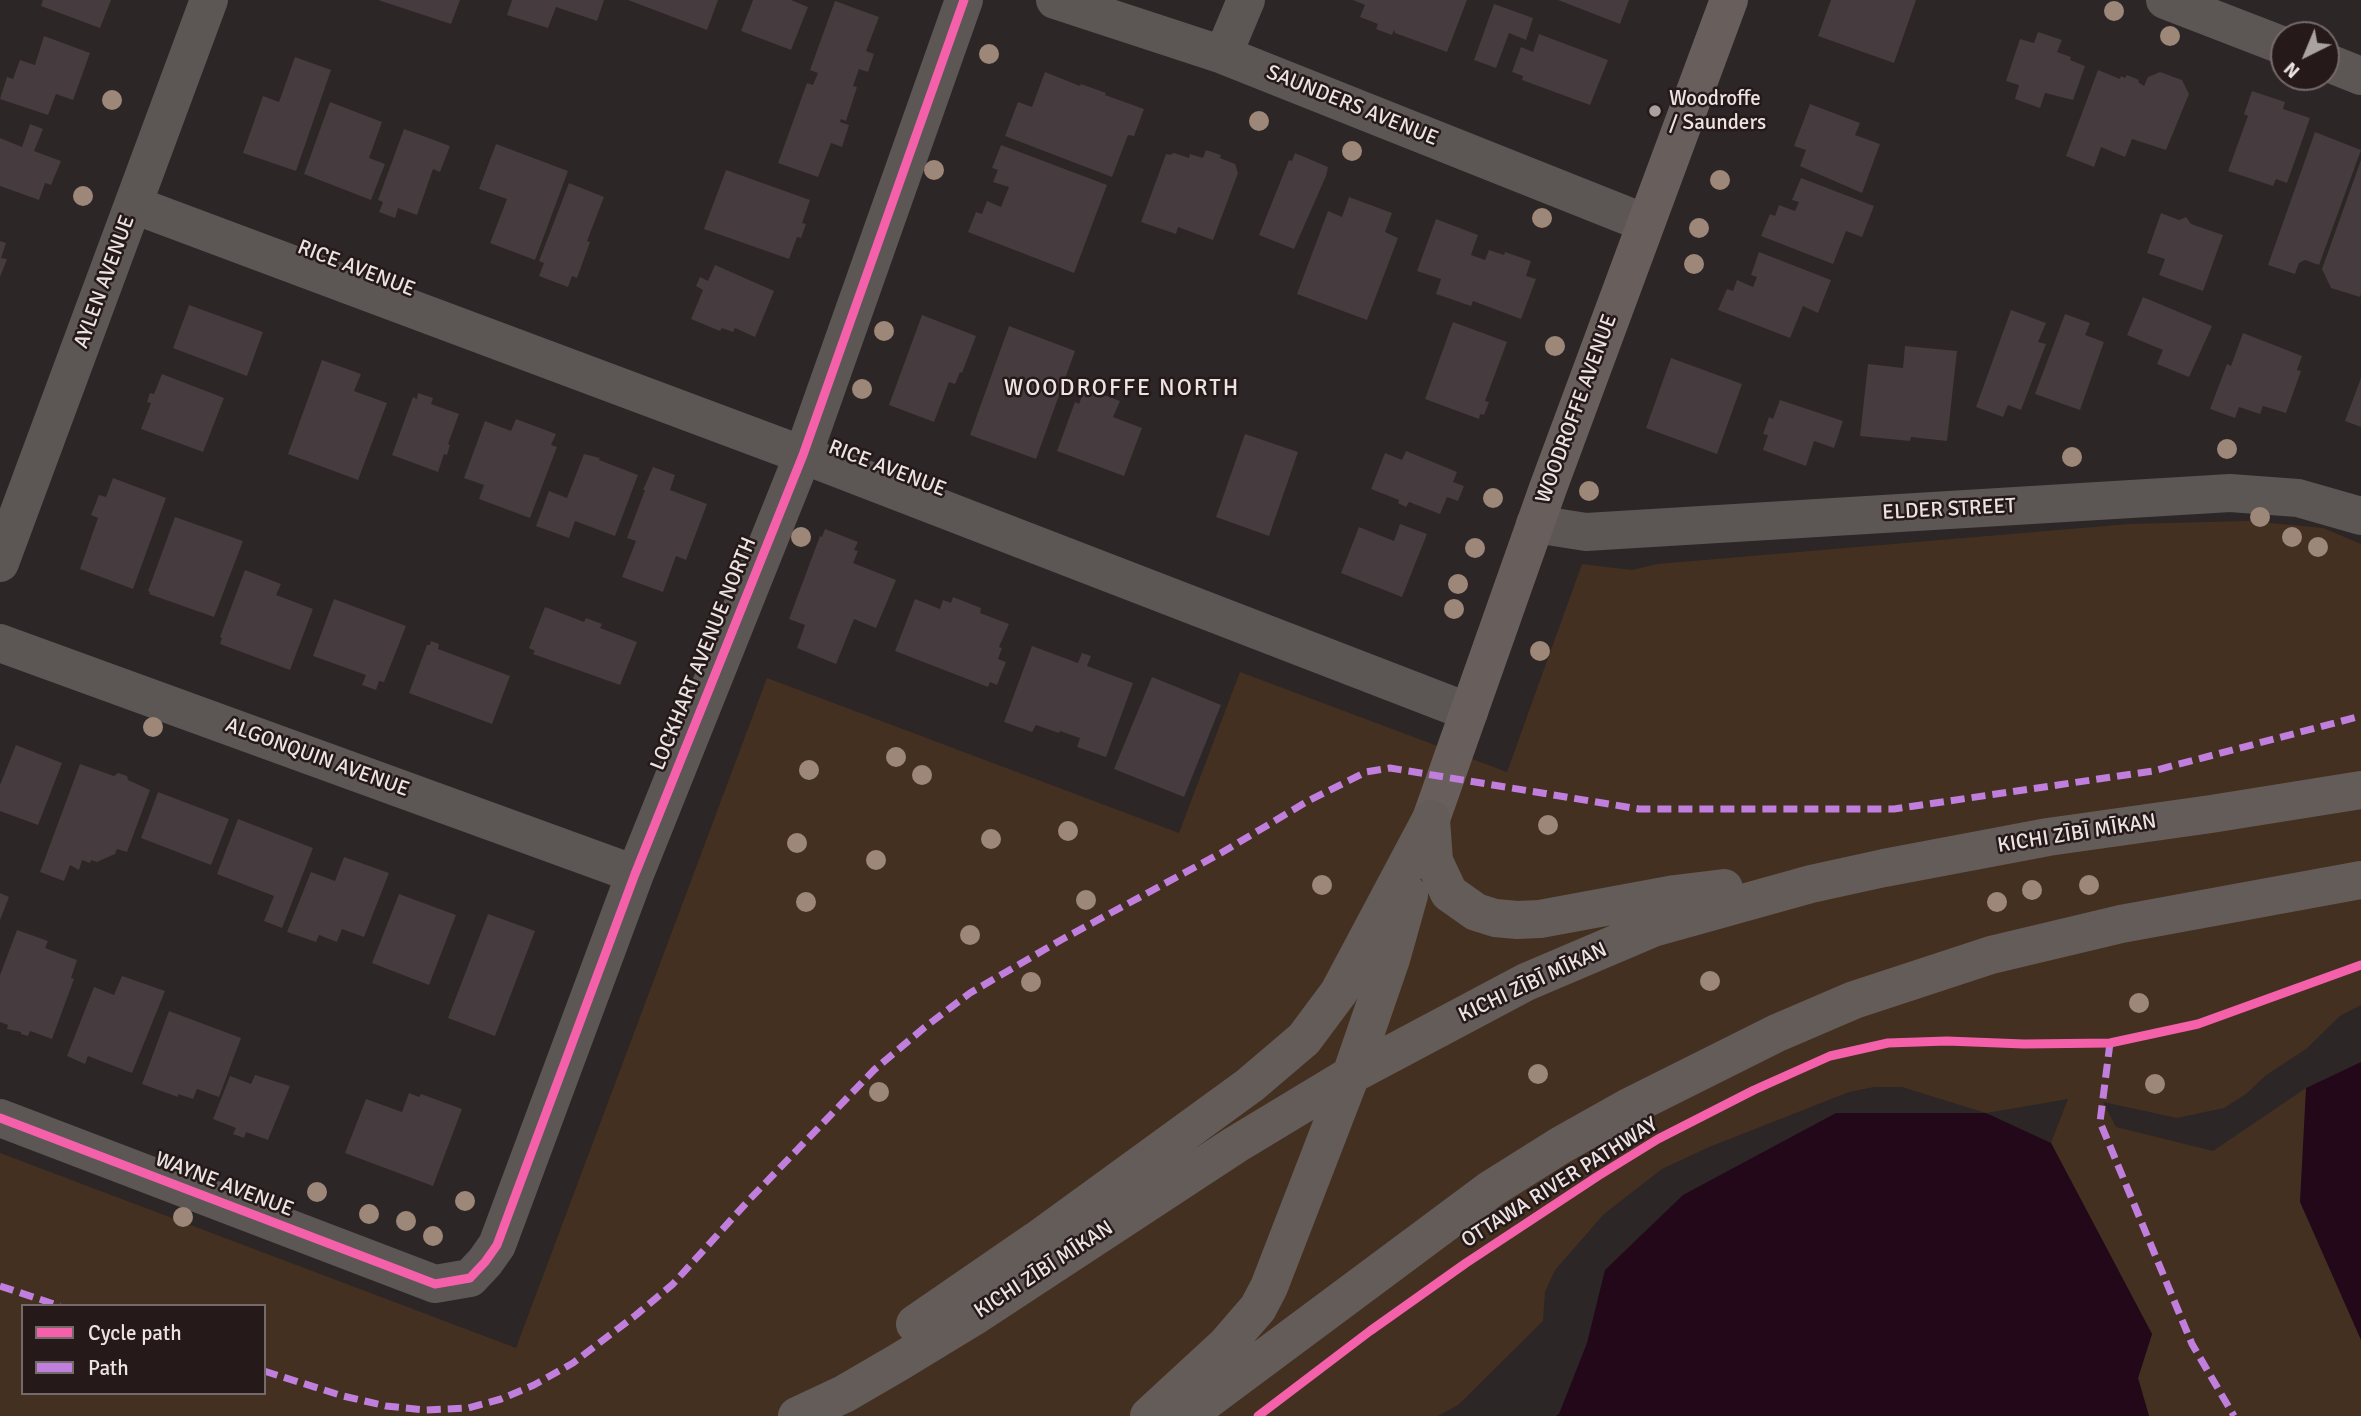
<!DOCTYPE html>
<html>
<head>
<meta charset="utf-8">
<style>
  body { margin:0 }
  #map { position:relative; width:2361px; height:1416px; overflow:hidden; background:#2c2626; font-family:Signika,sans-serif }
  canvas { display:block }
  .legend { position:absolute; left:21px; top:1304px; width:245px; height:91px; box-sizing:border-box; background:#251919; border:2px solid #756a6a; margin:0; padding:9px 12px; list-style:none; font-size:21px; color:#ece4e3 }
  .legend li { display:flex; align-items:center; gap:14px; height:35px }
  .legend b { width:35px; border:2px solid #756a6a }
  .north { position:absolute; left:2270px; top:21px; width:70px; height:70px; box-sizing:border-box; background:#251919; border:2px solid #756a6a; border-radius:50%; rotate:223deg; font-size:19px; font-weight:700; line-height:28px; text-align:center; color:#ece4e3 }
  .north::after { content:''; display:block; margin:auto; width:24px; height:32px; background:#a9a2a1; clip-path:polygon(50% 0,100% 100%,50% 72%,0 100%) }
</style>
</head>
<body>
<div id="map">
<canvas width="2361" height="1416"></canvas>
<ul class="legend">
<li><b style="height:9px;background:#f560ab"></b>Cycle path</li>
<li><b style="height:9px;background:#c07fdc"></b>Path</li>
</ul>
<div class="north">N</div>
</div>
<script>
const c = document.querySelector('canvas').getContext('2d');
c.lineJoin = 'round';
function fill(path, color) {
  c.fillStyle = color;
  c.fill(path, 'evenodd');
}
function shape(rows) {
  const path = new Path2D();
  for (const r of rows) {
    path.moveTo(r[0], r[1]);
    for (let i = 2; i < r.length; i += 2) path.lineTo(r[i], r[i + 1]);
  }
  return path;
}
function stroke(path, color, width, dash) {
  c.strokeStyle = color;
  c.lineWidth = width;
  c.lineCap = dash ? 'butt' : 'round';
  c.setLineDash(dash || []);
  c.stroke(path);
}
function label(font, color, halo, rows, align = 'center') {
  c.font = font + ' Signika,sans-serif';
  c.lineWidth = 5;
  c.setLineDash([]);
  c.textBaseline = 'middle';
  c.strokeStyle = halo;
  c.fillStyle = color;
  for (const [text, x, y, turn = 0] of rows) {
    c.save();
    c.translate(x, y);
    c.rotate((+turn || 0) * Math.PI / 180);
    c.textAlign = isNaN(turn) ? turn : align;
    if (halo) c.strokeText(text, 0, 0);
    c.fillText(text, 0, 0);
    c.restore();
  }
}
fill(shape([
  [2248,521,2323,528,2361,544,2361,1005,2340,1016,2306,1049,2265,1076,2246,1094,2224,1108,2177,1118,2103,1102,2116,1127,2213,1151,2306,1088,2361,1062,2361,1416,2149,1416,2138,1378,2152,1334,2051,1143,2068,1099,1986,1113,1902,1087,1874,1087,1849,1092,1709,1147,1662,1169,1604,1214,1555,1270,1545,1292,1543,1321,1458,1405,1438,1416,0,1416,0,1153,516,1348,767,678,1179,833,1240,672,1507,772,1582,564,1632,570,1657,564,2129,524],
  [23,1306,264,1306,264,1393,23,1393]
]), '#443021');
fill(shape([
  [2361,1062,2361,1340,2300,1202,2306,1088],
  [1836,1113,1986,1113,2051,1143,2152,1334,2138,1378,2149,1416,1556,1416,1559,1414,1587,1343,1605,1270,1683,1195]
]), '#220819');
fill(shape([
  [43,0,111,0,100,28,41,6],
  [378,0,460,0,451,24],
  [512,0,604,0,597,21,556,7,548,28,507,15],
  [628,0,718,0,707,30],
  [753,0,791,0,808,7,791,50,741,31],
  [1353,0,1467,0,1447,52,1395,33,1394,30,1392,35,1376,29,1378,24,1360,17,1365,5],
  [1558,0,1629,0,1620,24],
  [1831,0,1916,0,1894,63,1818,36],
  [835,1,879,17,866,51,874,54,868,72,859,69,853,86,857,87,846,121,841,119,840,122,849,125,842,147,831,143,818,177,778,163,807,83,813,85,818,73,810,70],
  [1494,4,1533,18,1526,40,1509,33,1496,68,1474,60],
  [2038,32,2062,40,2057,52,2071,57,2070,60,2085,66,2073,100,2045,93,2040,108,2015,99,2019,85,2006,81,2020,39,2034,43],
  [1539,34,1608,60,1590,105,1522,80,1523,76,1512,72,1521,47,1533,52],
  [44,36,90,53,73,100,56,94,48,115,0,99,7,77,13,79,20,60,35,65],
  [295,57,331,70,296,171,243,153,263,96,279,102],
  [2098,70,2120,79,2121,76,2125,78,2127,75,2139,80,2138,82,2144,86,2148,77,2160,72,2182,80,2189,94,2166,150,2132,139,2125,157,2101,147,2094,167,2066,156],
  [1045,72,1080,86,1081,84,1106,93,1105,95,1144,109,1134,136,1128,135,1112,177,1005,136,1018,102,1032,107],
  [2252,91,2285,102,2283,109,2310,118,2287,183,2276,179,2273,186,2228,171,2248,116,2244,114],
  [330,102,382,122,369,158,385,164,371,200,304,174],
  [1810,104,1860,123,1855,135,1880,144,1862,193,1800,166,1806,150,1794,146],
  [30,124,43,129,34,151,61,161,51,185,45,183,39,200,0,186,0,138,22,147],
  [404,129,450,146,440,172,433,169,417,215,398,208,395,218,379,212,383,202,378,200],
  [2315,132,2361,150,2319,265,2305,260,2299,263,2295,274,2268,265],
  [496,144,568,171,535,260,490,243,507,199,479,189],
  [1001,145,1107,185,1074,273,968,232,976,212,982,214,987,201,1001,207,1009,187,993,182,998,170,992,168],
  [1206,150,1221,155,1220,158,1235,164,1238,173,1213,240,1178,227,1176,234,1141,222,1166,154,1170,155,1174,153,1189,158,1190,154,1203,158],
  [1295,153,1328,167,1326,176,1294,249,1259,235,1289,160,1292,161],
  [2361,160,2361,294,2360,297,2331,288,2322,269],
  [726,170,810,200,802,223,806,224,801,238,797,237,789,259,704,229],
  [1801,178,1874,206,1862,237,1846,231,1833,264,1761,236,1770,214,1775,216,1779,205,1795,211,1799,202,1792,200],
  [569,183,604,197,587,241,590,242,577,278,572,276,568,287,539,276,544,263,539,261],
  [1349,197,1392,213,1385,232,1398,238,1367,320,1297,294,1328,211,1342,217],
  [2161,213,2179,220,2186,217,2191,224,2223,235,2203,291,2159,275,2165,259,2147,253],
  [1436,219,1478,235,1471,255,1485,260,1489,250,1504,255,1505,252,1531,261,1526,276,1536,279,1521,319,1473,301,1471,306,1436,294,1441,279,1417,271],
  [0,241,6,243,1,258,7,259,0,277],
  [1759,252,1831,280,1818,313,1803,306,1790,338,1718,310,1727,289,1733,291,1737,280,1753,287,1757,277,1751,275],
  [715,265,774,291,755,337,735,328,733,332,722,328,720,331,691,319,703,290,696,286,700,277,708,281],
  [2143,297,2212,326,2189,377,2157,364,2163,350,2127,335],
  [189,305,263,332,247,376,173,348],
  [2011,310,2046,323,2038,342,2046,344,2021,410,2008,405,2003,417,1976,407],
  [2065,314,2090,323,2085,335,2104,342,2080,410,2035,394],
  [922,315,976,336,962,373,960,372,955,384,949,382,934,422,889,405],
  [1453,322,1507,342,1485,401,1489,402,1484,415,1480,414,1479,419,1425,399],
  [1009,326,1075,351,1036,459,970,435],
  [2243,333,2302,356,2297,370,2301,371,2286,413,2263,406,2260,414,2239,407,2235,418,2210,409,2227,364,2231,366],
  [1905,346,1957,351,1947,441,1911,437,1910,441,1860,436,1868,364,1903,368],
  [1671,358,1742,384,1717,454,1646,428],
  [322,360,361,374,354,391,387,403,358,480,288,454],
  [162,374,224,398,203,452,141,429,151,403,147,402,150,393,154,394],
  [2361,378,2361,427,2345,421],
  [1085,388,1120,401,1113,417,1142,428,1124,476,1057,451,1075,402,1079,404],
  [418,393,433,398,431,404,459,414,448,444,450,445,447,455,444,454,438,472,392,455,413,397,417,399],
  [1780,400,1843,421,1834,448,1814,441,1806,466,1763,450,1768,435,1763,434,1769,417,1773,419],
  [516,419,556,434,551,445,557,447,530,518,479,499,484,485,464,478,485,421,511,431],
  [1245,434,1298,452,1269,536,1216,517],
  [1406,451,1457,472,1453,482,1464,486,1458,501,1447,497,1440,514,1409,502,1406,507,1398,503,1399,500,1371,489,1385,453,1402,460],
  [584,454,600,458,599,460,638,475,615,536,575,521,569,538,536,526,549,491,567,498],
  [653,467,675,475,670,490,707,504,686,560,676,556,663,592,622,577,636,541,627,538,645,490,643,490],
  [113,478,166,498,133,589,80,569,98,518,91,515,99,495,106,497],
  [175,517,243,541,214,617,149,594,150,592,148,591],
  [1400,524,1427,534,1402,597,1341,573,1359,527,1394,541],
  [825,529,858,542,854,550,858,551,853,563,896,580,876,628,854,619,836,664,797,648,805,625,789,619,820,536,822,537],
  [245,570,281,584,276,595,313,609,290,670,220,644,222,638,220,637],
  [953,597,981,608,980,613,1009,624,999,647,1002,648,998,659,1006,662,997,685,990,682,988,687,895,651,915,599,940,609,943,600,951,603],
  [334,599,406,626,384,682,379,681,376,690,362,685,366,675,313,656],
  [545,607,584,622,586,618,602,624,600,628,637,642,620,685,533,654,535,651,529,648],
  [431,641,439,644,438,649,510,676,492,724,409,693,427,645,430,645],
  [1032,646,1078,663,1082,653,1091,656,1087,666,1133,683,1106,757,1077,747,1080,738,1060,731,1059,733,1036,725,1032,732,1004,722],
  [1152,677,1221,705,1184,797,1114,769],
  [16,745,62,763,38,825,0,811,0,785],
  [80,764,114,776,118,773,127,776,128,780,150,790,127,852,117,849,115,854,97,862,91,860,90,863,82,860,79,870,70,865,64,881,40,872],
  [158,792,229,819,211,865,141,838],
  [238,819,313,848,282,928,264,921,274,896,217,874],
  [344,857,389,873,364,937,342,929,337,942,319,935,316,942,287,932,311,872,335,881],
  [0,893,9,897,0,920],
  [399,894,456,915,429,985,372,963],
  [488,914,535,931,495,1036,448,1018],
  [17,930,48,941,45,948,77,960,71,978,74,979,52,1039,30,1031,28,1036,21,1034,21,1032,7,1029,8,1025,0,1022,0,975],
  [122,976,165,991,132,1073,88,1056,85,1064,67,1056,94,987,114,995],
  [169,1011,241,1038,219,1097,197,1089,193,1099,178,1094,178,1097,142,1084],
  [255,1075,290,1086,268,1140,246,1132,244,1138,233,1134,236,1128,213,1119,230,1076,251,1084],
  [409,1093,419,1097,421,1094,462,1109,433,1186,345,1153,366,1099,402,1112]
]), '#463b3e');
stroke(shape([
  [1055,0,1223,55,1645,223],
  [2165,0,2284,46],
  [1223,55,1246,0],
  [2326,62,2361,76],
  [134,205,803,455,1469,712],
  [1535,524,1586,532,2230,493,2298,498,2361,516],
  [0,563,209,0],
  [0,643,635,874],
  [0,1118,435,1284,470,1278,485,1262,497,1245,635,874,803,455,964,0]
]), '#5c5655', 38);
stroke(shape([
  [1431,819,1548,488,1729,0]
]), '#685f5d', 38);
stroke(shape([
  [1431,819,1434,861,1449,893,1476,912,1495,918,1517,920,1540,919,1675,894,1724,888],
  [915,1324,1037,1240,1250,1085,1304,1039,1339,992,1431,819],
  [797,1416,844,1394,899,1362,973,1317,1235,1145,1351,1075,1526,982,1653,928,1811,884,1884,868,2048,837,2211,814,2361,790],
  [1149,1416,1226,1345,1258,1308,1269,1287,1351,1075,1391,959,1409,895],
  [1186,1416,1491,1189,1561,1145,1627,1108,1777,1033,1854,1000,1991,955,2121,924,2361,880]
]), '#645c59', 38);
stroke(shape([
  [2110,1043,2100,1122,2192,1344,2234,1416],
  [0,1286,60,1306],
  [264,1371,343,1396,386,1406,425,1410,468,1408,501,1399,534,1385,573,1363,636,1315,673,1284,749,1200,874,1070,925,1027,970,993,1061,940,1221,853,1308,801,1366,772,1390,768,1639,809,1894,809,2153,771,2361,716]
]), '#c07fdc', 7, [14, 7]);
stroke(shape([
  [0,1118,435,1284,470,1278,485,1262,497,1245,635,874,803,455,964,0],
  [1258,1416,1370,1331,1466,1263,1598,1176,1658,1139,1754,1090,1830,1056,1888,1043,1947,1041,2024,1044,2110,1043,2198,1024,2361,965]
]), '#f560ab', 9);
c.fillStyle = '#9d8779';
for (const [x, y] of [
  [2114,11],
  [2170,36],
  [989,54],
  [112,100],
  [1259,121],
  [1352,151],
  [934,170],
  [1720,180],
  [83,196],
  [1542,218],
  [1699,228],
  [1694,264],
  [884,331],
  [1555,346],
  [862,389],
  [2227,449],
  [2072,457],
  [1589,491],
  [1493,498],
  [2260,517],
  [801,537],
  [2292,537],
  [2318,547],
  [1475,548],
  [1458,584],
  [1454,609],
  [1540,651],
  [153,727],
  [896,757],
  [809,770],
  [922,775],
  [1548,825],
  [1068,831],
  [991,839],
  [797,843],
  [876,860],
  [1322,885],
  [2089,885],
  [2032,890],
  [1086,900],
  [806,902],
  [1997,902],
  [970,935],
  [1710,981],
  [1031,982],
  [2139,1003],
  [1538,1074],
  [2155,1084],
  [879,1092],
  [317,1192],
  [465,1201],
  [369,1214],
  [183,1217],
  [406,1221],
  [433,1236]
]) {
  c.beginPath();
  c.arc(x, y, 10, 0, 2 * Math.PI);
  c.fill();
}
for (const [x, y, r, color] of [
  [1655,111,7,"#a9a2a1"]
]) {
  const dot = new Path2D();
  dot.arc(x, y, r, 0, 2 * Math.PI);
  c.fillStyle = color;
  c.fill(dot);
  stroke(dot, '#251919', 2.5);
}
label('21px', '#ece4e3', '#251919', [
  ["Woodroffe",1669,99],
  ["/ Saunders",1669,123]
], 'left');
label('21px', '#ece4e3', '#251919', [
  ["SAUNDERS AVENUE",1352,106,22],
  ["RICE AVENUE",356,269,21],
  ["AYLEN AVENUE",105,282,-70],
  ["WOODROFFE AVENUE",1577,409,-70],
  ["RICE AVENUE",887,469,21],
  ["ELDER STREET",1949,510,-3],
  ["LOCKHART AVENUE NORTH",704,654,-68],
  ["ALGONQUIN AVENUE",317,758,20],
  ["KICHI ZĪBĪ MĪKAN",2077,834,-9],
  ["KICHI ZĪBĪ MĪKAN",1533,983,-25],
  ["OTTAWA RIVER PATHWAY",1560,1183,-32],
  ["WAYNE AVENUE",224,1185,21],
  ["KICHI ZĪBĪ MĪKAN",1044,1270,-33]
]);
c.letterSpacing = '2px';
label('23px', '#ece4e3', '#251919', [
  ["WOODROFFE NORTH",1122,389]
]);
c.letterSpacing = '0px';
</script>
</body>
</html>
